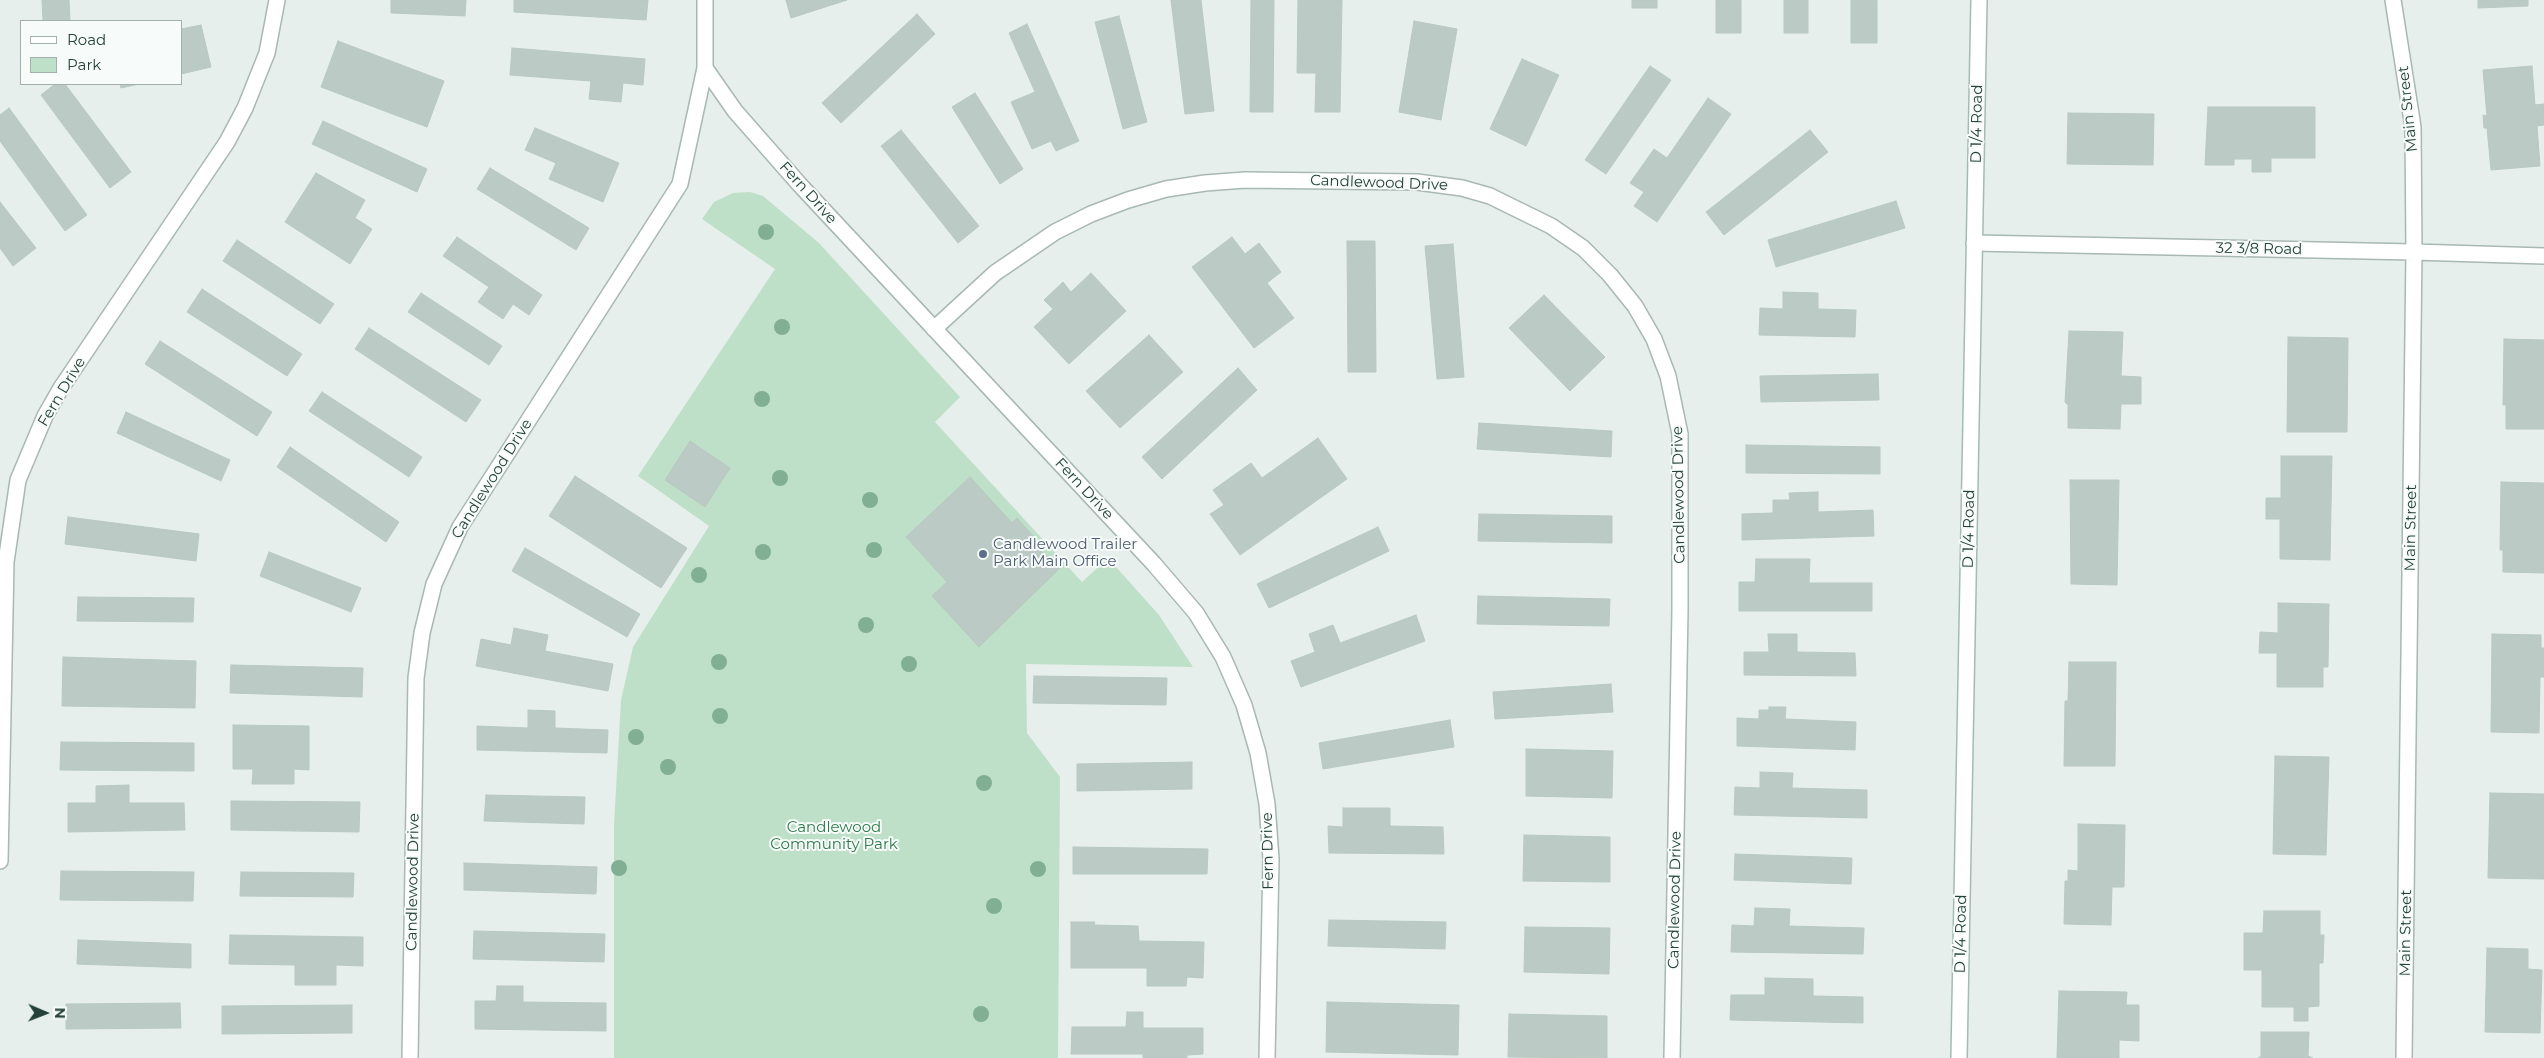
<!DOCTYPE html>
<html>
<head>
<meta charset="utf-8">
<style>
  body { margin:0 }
  #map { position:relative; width:2544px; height:1058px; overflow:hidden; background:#e6efeb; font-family:Montserrat,sans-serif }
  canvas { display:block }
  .legend { position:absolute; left:20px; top:20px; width:162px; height:65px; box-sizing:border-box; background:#f7fbf9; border:1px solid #a3b1ad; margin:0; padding:6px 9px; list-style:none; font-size:15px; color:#24423a }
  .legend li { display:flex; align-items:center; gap:10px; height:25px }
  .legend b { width:25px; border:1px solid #a3b1ad }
  .north { position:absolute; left:20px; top:988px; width:50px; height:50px; -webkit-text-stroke:4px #f7fbf9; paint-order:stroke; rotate:91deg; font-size:14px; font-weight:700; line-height:20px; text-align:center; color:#24423a }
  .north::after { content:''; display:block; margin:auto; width:18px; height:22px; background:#24423a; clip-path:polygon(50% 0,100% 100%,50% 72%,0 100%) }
</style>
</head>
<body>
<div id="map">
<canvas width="2544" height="1058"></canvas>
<ul class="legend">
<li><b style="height:6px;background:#fff"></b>Road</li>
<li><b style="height:14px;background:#bfe0c8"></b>Park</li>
</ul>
<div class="north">N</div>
</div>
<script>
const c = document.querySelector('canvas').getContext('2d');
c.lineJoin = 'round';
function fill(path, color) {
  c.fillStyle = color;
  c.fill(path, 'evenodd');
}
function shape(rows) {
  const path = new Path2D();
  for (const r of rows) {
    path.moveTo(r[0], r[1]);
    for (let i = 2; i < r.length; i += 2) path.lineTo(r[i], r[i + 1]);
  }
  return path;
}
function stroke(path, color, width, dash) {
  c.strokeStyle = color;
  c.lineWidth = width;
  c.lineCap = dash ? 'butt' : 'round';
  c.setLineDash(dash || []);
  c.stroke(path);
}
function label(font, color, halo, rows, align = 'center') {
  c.font = font + ' Montserrat,sans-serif';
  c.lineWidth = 4;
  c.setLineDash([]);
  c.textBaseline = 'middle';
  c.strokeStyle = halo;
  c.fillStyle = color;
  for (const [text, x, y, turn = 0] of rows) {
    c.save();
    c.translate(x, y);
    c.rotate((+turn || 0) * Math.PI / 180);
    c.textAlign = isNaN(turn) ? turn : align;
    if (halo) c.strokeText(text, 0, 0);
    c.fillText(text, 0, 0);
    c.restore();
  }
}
fill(shape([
  [750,192,763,196,819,243,960,397,935,422,1082,582,1108,558,1159,615,1193,667,1026,664,1027,733,1060,777,1058,1058,614,1058,614,825,621,700,633,647,709,526,638,476,775,269,702,219,714,202,733,193]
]), '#bfe0c8');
const building = shape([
  [42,0,69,0,70,21,43,21,42,0],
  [391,0,466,0,465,16,391,13,391,0],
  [514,0,648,0,646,20,514,12,514,0],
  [786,0,847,0,791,18,786,0],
  [1171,0,1201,0,1214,111,1185,114,1171,0],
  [1251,0,1274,0,1273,112,1250,112,1251,0],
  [1298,0,1342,0,1340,112,1315,112,1316,73,1297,73,1298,0],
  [1632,0,1657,0,1657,8,1632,8,1632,0],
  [1716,0,1741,0,1741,33,1716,33,1716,0],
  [1784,0,1808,0,1808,33,1784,33,1784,0],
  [1851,0,1877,0,1877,43,1851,43,1851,0],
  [2478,0,2528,0,2528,6,2478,8,2478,0],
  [917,14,935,34,841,123,822,103,917,14],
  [1119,16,1147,122,1123,129,1095,22,1119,16],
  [1414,21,1457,29,1441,120,1399,112,1414,21],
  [1027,24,1079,141,1056,151,1051,141,1032,149,1011,102,1035,92,1009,33,1027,24],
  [201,25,211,67,181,74,181,29,201,25],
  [338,41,444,81,427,127,321,87,338,41],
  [512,48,645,59,643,85,623,83,621,102,589,99,591,81,510,75,512,48],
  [1522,59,1559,75,1526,146,1490,129,1522,59],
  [1650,66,1671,80,1606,174,1585,160,1650,66],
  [2532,66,2535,105,2544,104,2544,125,2537,126,2540,166,2491,170,2487,128,2484,128,2483,115,2487,116,2483,70,2532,66],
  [55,84,65,84,131,172,110,188,41,95,55,84],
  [120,84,139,84,121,88,120,84],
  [975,93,1023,169,1000,184,952,107,975,93],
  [1708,98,1731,114,1657,222,1634,206,1644,192,1630,183,1654,149,1667,158,1708,98],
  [2208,107,2315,107,2315,158,2271,158,2271,172,2252,172,2252,159,2234,159,2234,165,2205,165,2208,107],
  [9,108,87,215,65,231,0,141,0,115,9,108],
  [2068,113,2154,114,2153,165,2067,164,2068,113],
  [323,121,427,169,417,192,312,144,323,121],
  [535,128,619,163,603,202,549,179,556,163,525,150,535,128],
  [901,130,979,226,958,243,881,146,901,130],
  [1810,130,1828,152,1724,235,1706,212,1810,130],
  [490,168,589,228,576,250,477,189,490,168],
  [316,173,365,200,355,218,372,229,350,264,285,222,316,173],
  [1896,201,1905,228,1776,267,1768,240,1896,201],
  [0,202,36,248,13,266,0,248,0,202],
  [457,237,542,295,529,315,513,304,503,319,478,302,489,287,443,256,457,237],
  [1232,237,1245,254,1259,243,1281,272,1267,283,1294,318,1254,348,1192,267,1232,237],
  [237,240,334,304,320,324,223,261,237,240],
  [1347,241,1375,241,1376,372,1348,372,1347,241],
  [1453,244,1464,377,1437,379,1425,246,1453,244],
  [1091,273,1126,311,1069,364,1034,327,1053,309,1044,300,1063,282,1071,292,1091,273],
  [202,289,302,354,287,376,187,312,202,289],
  [1783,292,1818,293,1818,309,1856,310,1855,337,1759,335,1760,308,1783,309,1783,292],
  [421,293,502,346,489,365,408,312,421,293],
  [1544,295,1605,357,1570,391,1509,328,1544,295],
  [369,328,481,400,466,422,355,349,369,328],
  [2069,331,2123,332,2121,376,2141,377,2141,404,2121,404,2120,429,2068,428,2068,405,2065,402,2069,331],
  [1149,335,1183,372,1120,428,1086,391,1149,335],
  [2288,337,2348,338,2347,432,2287,432,2288,337],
  [2504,339,2544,340,2544,429,2506,429,2506,405,2503,405,2504,339],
  [160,341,272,412,257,436,145,364,160,341],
  [1238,368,1257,390,1162,479,1142,457,1238,368],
  [1878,374,1879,400,1761,402,1760,376,1878,374],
  [322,392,422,457,409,477,309,411,322,392],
  [126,412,230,460,221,481,117,433,126,412],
  [1479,423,1612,431,1611,457,1477,449,1479,423],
  [1318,438,1347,479,1240,555,1210,514,1224,505,1213,490,1251,463,1262,478,1318,438],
  [690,441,730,468,705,507,665,480,690,441],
  [1746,445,1880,447,1880,474,1746,473,1746,445],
  [290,447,399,522,386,542,277,467,290,447],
  [2281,456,2332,456,2330,560,2280,559,2280,519,2266,519,2266,498,2281,498,2281,456],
  [575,476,687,548,661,588,549,516,575,476],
  [970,477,1012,523,1017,518,1033,536,1028,541,1061,567,979,647,932,596,947,582,906,537,970,477],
  [2070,480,2119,480,2117,585,2071,584,2070,480],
  [2501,482,2544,483,2544,573,2503,572,2503,550,2500,550,2501,482],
  [1818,492,1818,512,1873,510,1874,536,1742,540,1742,514,1773,513,1773,500,1790,500,1789,493,1818,492],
  [1479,514,1612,516,1612,543,1478,541,1479,514],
  [68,517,199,534,196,561,65,544,68,517],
  [1378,527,1389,551,1269,608,1257,584,1378,527],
  [525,548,640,614,627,637,512,571,525,548],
  [269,552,361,588,351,612,260,576,269,552],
  [1756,559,1810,559,1809,583,1872,583,1872,611,1739,611,1739,582,1755,582,1756,559],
  [1478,596,1610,599,1609,626,1477,624,1478,596],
  [78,597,194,598,193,622,77,621,78,597],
  [2278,603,2329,604,2328,667,2323,667,2323,687,2277,687,2277,653,2259,653,2260,632,2278,633,2278,603],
  [1416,615,1425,641,1301,687,1291,661,1315,652,1309,634,1333,625,1340,643,1416,615],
  [514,628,548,635,545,651,613,664,608,691,476,666,481,639,511,645,514,628],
  [1768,634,1797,634,1797,652,1855,653,1856,676,1744,675,1744,652,1769,652,1768,634],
  [2492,634,2541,635,2541,648,2544,648,2544,677,2540,677,2539,733,2491,732,2492,634],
  [63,657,196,661,195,708,62,706,63,657],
  [2069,662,2116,662,2115,766,2064,766,2065,701,2068,701,2069,662],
  [231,665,363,668,362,697,230,693,231,665],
  [1034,676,1167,678,1166,705,1033,703,1034,676],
  [1611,684,1613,712,1495,719,1493,692,1611,684],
  [1769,707,1786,707,1785,719,1856,722,1855,750,1737,746,1737,718,1759,719,1759,710,1769,710,1769,707],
  [528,710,555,711,555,728,608,730,607,753,477,750,477,726,528,728,528,710],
  [1450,720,1454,747,1323,769,1319,743,1450,720],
  [233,725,309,726,309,770,294,769,294,784,252,784,253,769,233,769,233,725],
  [61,742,194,743,194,771,60,770,61,742],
  [1526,749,1613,751,1612,798,1526,796,1526,749],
  [2275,756,2329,757,2326,855,2273,854,2275,756],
  [1192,762,1192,789,1077,791,1077,764,1192,762],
  [1760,772,1793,773,1792,788,1867,790,1867,818,1734,815,1735,787,1760,788,1760,772],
  [129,785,129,803,184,803,185,830,68,832,68,803,96,803,96,786,129,785],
  [2490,793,2544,794,2544,879,2488,878,2490,793],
  [486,795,585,797,584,824,484,821,486,795],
  [231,801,360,802,359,832,231,830,231,801],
  [1343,808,1390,808,1390,826,1443,827,1444,854,1329,853,1328,826,1343,827,1343,808],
  [2078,824,2125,825,2124,887,2112,887,2111,925,2064,924,2065,881,2068,881,2068,870,2078,871,2078,824],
  [1524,835,1610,837,1610,882,1523,881,1524,835],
  [1073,847,1208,849,1207,874,1073,874,1073,847],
  [1735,854,1852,858,1851,884,1734,880,1735,854],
  [464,863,597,867,596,894,464,890,464,863],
  [61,871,194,872,193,901,60,900,61,871],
  [241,872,354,873,353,897,240,896,241,872],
  [1755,908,1790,909,1789,926,1864,928,1863,954,1731,952,1732,925,1754,926,1755,908],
  [2264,911,2320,911,2320,935,2324,935,2323,963,2319,963,2319,1006,2308,1007,2308,1021,2294,1021,2294,1007,2262,1007,2262,970,2244,970,2244,933,2263,933,2264,911],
  [1329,920,1446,922,1445,949,1328,946,1329,920],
  [1071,922,1095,922,1094,925,1138,926,1139,941,1204,942,1203,978,1187,977,1186,986,1147,986,1147,968,1071,968,1071,922],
  [1525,927,1610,928,1609,974,1524,972,1525,927],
  [474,931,605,934,604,962,473,959,474,931],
  [230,935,363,937,363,966,336,965,336,985,295,985,295,965,229,964,230,935],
  [78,940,191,944,191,968,77,964,78,940],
  [2487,948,2528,949,2528,969,2542,970,2540,1033,2485,1032,2487,948],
  [1765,978,1813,979,1813,996,1863,997,1863,1023,1730,1020,1731,995,1765,995,1765,978],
  [497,986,523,986,523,1002,606,1003,606,1031,475,1029,475,1001,496,1001,497,986],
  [2059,991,2127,992,2126,1005,2139,1005,2139,1041,2119,1040,2119,1058,2057,1058,2059,991],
  [1327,1002,1459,1005,1458,1055,1326,1052,1327,1002],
  [180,1003,181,1028,66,1029,66,1004,180,1003],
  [352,1005,352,1033,222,1034,222,1006,352,1005],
  [1127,1012,1143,1012,1143,1028,1203,1028,1203,1054,1187,1055,1187,1058,1143,1058,1143,1054,1071,1054,1072,1027,1126,1027,1127,1012],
  [1509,1014,1607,1016,1607,1058,1508,1057,1509,1014],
  [2261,1032,2309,1032,2308,1056,2313,1058,2258,1058,2261,1056,2261,1032]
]);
fill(building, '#bbcac4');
stroke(building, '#b8c9c2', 1);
const street = shape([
  [2393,0,2413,127,2414,252,2404,1058],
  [705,68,735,111,800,185,1154,564,1196,613,1223,657,1244,705,1258,753,1267,804,1271,859,1267,1058],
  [1974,243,2414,252,2544,256],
  [934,329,995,273,1055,232,1091,214,1128,200,1166,189,1205,183,1245,180,1417,182,1462,188,1490,196,1551,226,1583,248,1610,275,1635,306,1654,339,1668,376,1680,434,1680,610,1672,1058],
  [0,861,6,562,18,480,45,416,61,388,227,142,245,108,267,53,277,0],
  [410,1058,416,678,422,633,434,584,460,527,680,184,705,68,705,0]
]);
const secondary = shape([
  [1959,1058,1979,0]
]);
stroke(street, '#a8b8b2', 18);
stroke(secondary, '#a4bbb3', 18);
stroke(street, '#fff', 15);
stroke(secondary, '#fff', 15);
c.fillStyle = '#80af93';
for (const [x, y] of [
  [766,232],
  [782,327],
  [762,399],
  [780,478],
  [870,500],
  [874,550],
  [763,552],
  [699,575],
  [866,625],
  [719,662],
  [909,664],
  [720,716],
  [636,737],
  [668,767],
  [984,783],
  [619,868],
  [1038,869],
  [994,906],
  [981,1014]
]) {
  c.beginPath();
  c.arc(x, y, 8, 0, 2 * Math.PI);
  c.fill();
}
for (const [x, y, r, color] of [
  [983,554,5,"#5c6f8a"]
]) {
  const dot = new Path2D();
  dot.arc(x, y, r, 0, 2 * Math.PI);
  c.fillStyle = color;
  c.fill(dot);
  stroke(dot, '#f7fbf9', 2);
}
label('15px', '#24423a', '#f7fbf9', [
  ["Main Street",2408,109,-96],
  ["D 1/4 Road",1977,124,-89],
  ["Candlewood Drive",1379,183,2],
  ["Fern Drive",808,193,48],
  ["32 3/8 Road",2259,249,1],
  ["Fern Drive",62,392,-59],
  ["Candlewood Drive",492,479,-58],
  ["Fern Drive",1084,489,47],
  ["Candlewood Drive",1679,495,-91],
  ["Main Street",2411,528,-89],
  ["D 1/4 Road",1969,529,-89],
  ["Fern Drive",1268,851,-91],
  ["Candlewood Drive",413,882,-89],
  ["Candlewood Drive",1675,900,-89],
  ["Main Street",2406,933,-89],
  ["D 1/4 Road",1961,934,-89]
]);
label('15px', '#4e5e75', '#f7fbf9', [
  ["Candlewood Trailer",993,545],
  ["Park Main Office",993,562]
], 'left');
label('15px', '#2d7a4b', '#f7fbf9', [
  ["Candlewood",834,828],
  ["Community Park",834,845]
]);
</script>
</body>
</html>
